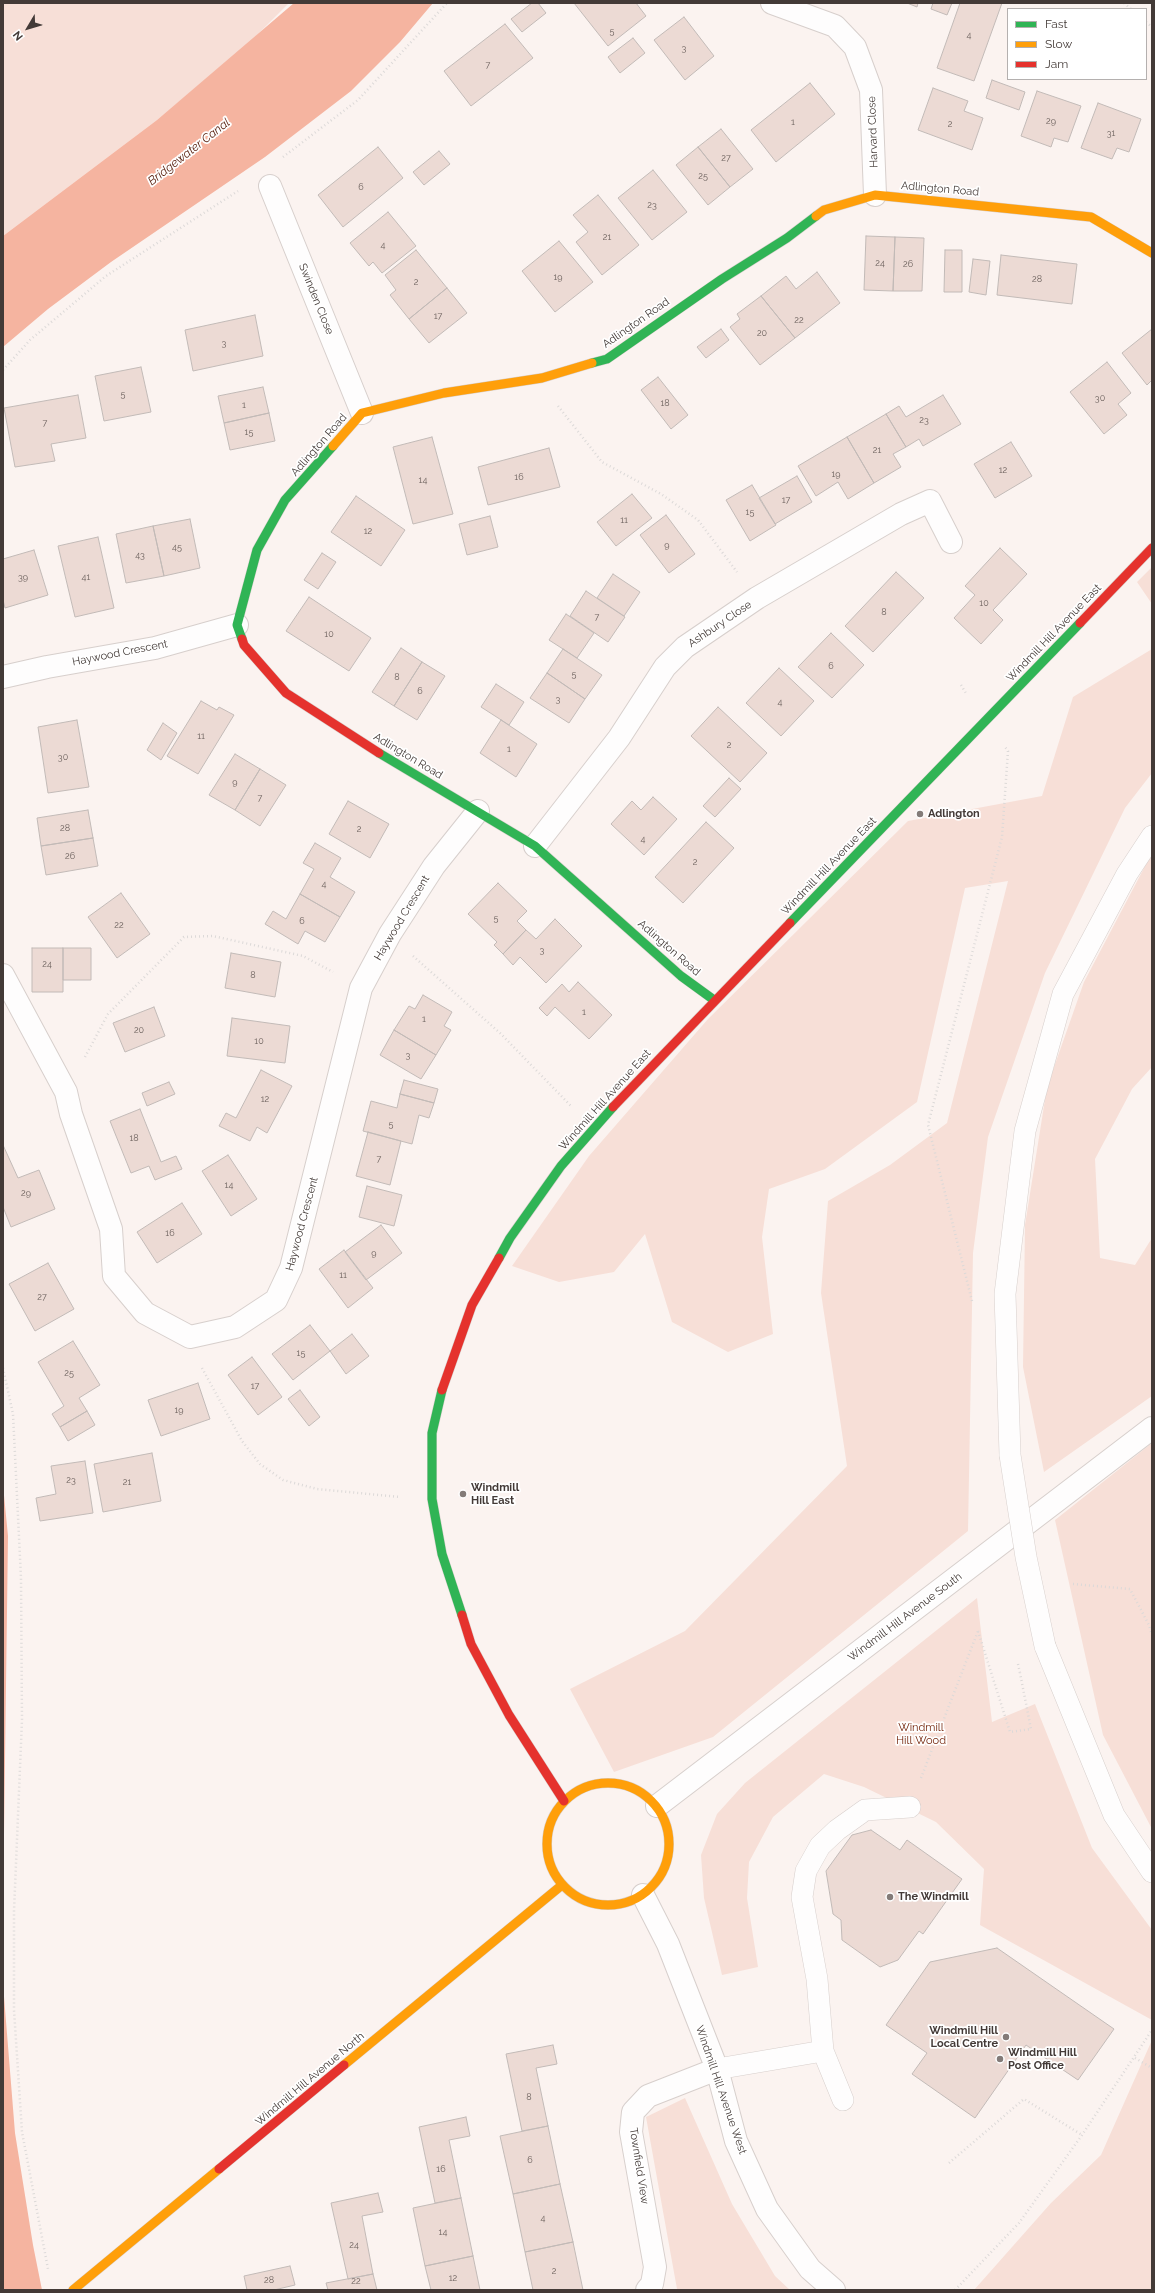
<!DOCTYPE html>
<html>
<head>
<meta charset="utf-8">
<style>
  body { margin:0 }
  #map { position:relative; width:1155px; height:2293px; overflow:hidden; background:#fbf3f0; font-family:Raleway,sans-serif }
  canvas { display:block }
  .frame { position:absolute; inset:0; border:4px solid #433a37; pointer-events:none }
  .legend { position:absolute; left:1007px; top:8px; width:140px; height:72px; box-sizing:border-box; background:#fff; border:1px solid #b4b0af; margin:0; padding:5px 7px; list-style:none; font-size:12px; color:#433a37 }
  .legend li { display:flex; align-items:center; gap:8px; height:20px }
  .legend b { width:20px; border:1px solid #b4b0af }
  .north { position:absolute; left:8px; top:8px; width:40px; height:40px; -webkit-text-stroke:3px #fff; paint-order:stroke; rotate:232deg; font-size:11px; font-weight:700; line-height:16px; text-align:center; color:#433a37 }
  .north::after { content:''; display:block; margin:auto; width:14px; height:18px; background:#433a37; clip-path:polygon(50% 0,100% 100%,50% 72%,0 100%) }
</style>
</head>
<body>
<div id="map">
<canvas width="1155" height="2293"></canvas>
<div class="frame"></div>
<ul class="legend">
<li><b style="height:5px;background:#30b455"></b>Fast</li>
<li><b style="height:5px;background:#ff9f0a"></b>Slow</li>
<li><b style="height:5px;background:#e5322d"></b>Jam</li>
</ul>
<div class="north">N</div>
</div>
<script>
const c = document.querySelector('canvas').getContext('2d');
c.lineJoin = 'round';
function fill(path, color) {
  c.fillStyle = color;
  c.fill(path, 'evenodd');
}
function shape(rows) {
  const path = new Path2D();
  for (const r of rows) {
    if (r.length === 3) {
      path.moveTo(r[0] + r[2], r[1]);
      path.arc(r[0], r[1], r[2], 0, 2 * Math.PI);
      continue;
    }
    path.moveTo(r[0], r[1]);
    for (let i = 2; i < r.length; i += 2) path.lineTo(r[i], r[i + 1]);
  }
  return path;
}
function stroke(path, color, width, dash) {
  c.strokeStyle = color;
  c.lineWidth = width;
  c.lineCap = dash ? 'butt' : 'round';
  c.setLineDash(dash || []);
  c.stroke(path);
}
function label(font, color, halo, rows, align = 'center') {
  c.font = font + ' Raleway,sans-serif';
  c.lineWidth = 3.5;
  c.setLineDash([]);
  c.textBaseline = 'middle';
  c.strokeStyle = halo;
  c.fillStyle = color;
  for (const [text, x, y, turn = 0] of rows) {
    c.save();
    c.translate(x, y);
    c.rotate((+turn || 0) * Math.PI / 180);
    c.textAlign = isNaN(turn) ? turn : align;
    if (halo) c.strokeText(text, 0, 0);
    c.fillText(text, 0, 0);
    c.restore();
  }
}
fill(shape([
  [3,3,289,3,251,41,157,120,3,236],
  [1152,567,1152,604,1137,582],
  [1152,649,1152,773,1125,808,1045,973,988,1137,973,1253,968,1531,713,1737,614,1772,570,1689,685,1631,847,1466,821,1293,828,1201,890,1165,947,1123,1008,881,965,888,917,1102,825,1169,769,1189,762,1237,773,1334,728,1352,672,1322,645,1234,614,1272,559,1282,512,1266,589,1156,708,1019,908,821,1042,796,1073,697],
  [1152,853,1152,1067,1132,1089,1095,1159,1100,1258,1135,1265,1152,1238,1152,1396,1044,1472,1023,1367,1025,1225,1047,1087,1084,982],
  [1152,1443,1152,1829,1103,1735,1055,1520],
  [977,1598,992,1722,1035,1704,1092,1848,1152,1930,1152,2020,980,1925,984,1869,936,1822,864,1787,824,1774,773,1817,749,1862,747,1898,758,1967,722,1975,704,1898,701,1855,717,1814,745,1783],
  [1152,2040,1152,2290,974,2290,1051,2203,1101,2155],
  [685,2098,732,2204,775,2276,790,2290,677,2289,646,2117]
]), '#f7dfd7');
fill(shape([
  [294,3,433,3,400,42,351,91,265,157,111,262,48,309,3,347,3,236,157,120],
  [3,1485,8,1536,3,1909],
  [3,1984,15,2133,33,2245,42,2290,3,2290]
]), '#f5b4a0');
const building = shape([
  [532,3,538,3,546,13,522,32,511,19,532,3],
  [574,3,636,3,646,16,608,46,574,3],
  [907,3,918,3,917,7,907,3],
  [933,3,952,3,947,15,931,9,933,3],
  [960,3,1002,3,974,81,937,68,960,3],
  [684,17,714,56,685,80,654,40,684,17],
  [505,24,533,58,471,106,444,71,505,24],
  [633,38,645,53,620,73,608,57,633,38],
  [992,80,1025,92,1019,110,986,98,992,80],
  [810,83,835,114,776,162,751,130,810,83],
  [933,88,968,101,964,111,983,118,972,150,918,130,933,88],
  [1037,91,1081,106,1068,142,1054,138,1051,147,1021,136,1037,91],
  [1098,103,1141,119,1129,152,1117,148,1112,159,1081,148,1098,103],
  [721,129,753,169,730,187,698,147,721,129],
  [378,147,403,178,343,227,318,195,378,147],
  [698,147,730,187,708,205,676,165,698,147],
  [439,151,450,164,424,185,413,172,439,151],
  [653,170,687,212,652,240,618,198,653,170],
  [598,195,639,245,602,275,576,242,588,232,573,215,598,195],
  [388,212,416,246,382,273,373,262,369,266,350,243,388,212],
  [866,236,895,237,893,291,864,290,866,236],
  [895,237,924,238,922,291,893,291,895,237],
  [559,241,593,282,555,312,522,271,559,241],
  [416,250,447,288,409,319,390,295,396,290,385,275,416,250],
  [945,250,962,250,962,292,944,292,945,250],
  [1001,255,1077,264,1072,304,997,295,1001,255],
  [973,259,990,261,986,295,969,292,973,259],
  [817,272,840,303,795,338,761,296,786,276,796,289,817,272],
  [447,288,467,313,429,343,409,319,447,288],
  [761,296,795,338,760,365,730,327,740,319,737,314,761,296],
  [255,315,263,356,193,371,185,330,255,315],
  [721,329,729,340,706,358,697,347,721,329],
  [1152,329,1152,380,1147,385,1122,353,1152,329],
  [1107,362,1131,393,1118,404,1127,415,1104,434,1070,392,1107,362],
  [141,367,151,412,104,421,95,376,141,367],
  [658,377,688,415,671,429,641,390,658,377],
  [263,387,269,413,224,423,218,396,263,387],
  [78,395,86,438,51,444,55,461,15,467,4,408,78,395],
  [943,395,961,424,923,446,919,439,906,447,886,414,899,406,906,417,943,395],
  [269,413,275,441,230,450,224,423,269,413],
  [886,414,906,447,893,454,901,467,874,483,847,437,886,414],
  [432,437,453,514,413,524,393,447,432,437],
  [847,437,874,483,848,499,838,482,816,496,798,466,847,437],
  [1011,442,1032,476,995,498,974,464,1011,442],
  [549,448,560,487,488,505,478,467,549,448],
  [797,476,812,502,775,524,759,498,797,476],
  [752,485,776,525,750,541,726,500,752,485],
  [632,494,652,518,616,546,597,522,632,494],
  [356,496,405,530,381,566,331,532,356,496],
  [666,515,695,554,669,573,640,535,666,515],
  [490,516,498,547,467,555,459,524,490,516],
  [190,519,200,568,164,576,153,526,190,519],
  [153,526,164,576,126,583,116,534,153,526],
  [98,537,114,608,75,617,58,546,98,537],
  [1000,548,1027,574,993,610,1003,620,981,644,954,618,975,595,965,586,1000,548],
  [34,550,48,595,5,608,3,600,3,559,34,550],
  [322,553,336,562,318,589,304,580,322,553],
  [896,572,924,598,873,652,845,626,896,572],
  [613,574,640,592,624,616,597,598,613,574],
  [586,591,625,617,608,642,570,616,586,591],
  [309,597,371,638,349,671,286,631,309,597],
  [566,614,594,633,577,658,549,640,566,614],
  [831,633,864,665,832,698,798,667,831,633],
  [401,648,422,662,394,706,372,692,401,648],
  [563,649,602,675,585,699,547,673,563,649],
  [422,662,445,676,417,720,394,706,422,662],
  [779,668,814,701,781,736,746,703,779,668],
  [547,673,585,699,569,723,530,698,547,673],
  [496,684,524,702,509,725,481,707,496,684],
  [201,701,217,710,219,707,234,715,198,774,167,756,201,701],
  [718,707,767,753,740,782,691,736,718,707],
  [77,720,89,787,48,793,38,727,77,720],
  [501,720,537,744,516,777,480,753,501,720],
  [163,723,177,733,161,760,147,750,163,723],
  [235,754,260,769,235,810,209,795,235,754],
  [260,769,286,785,260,826,235,810,260,769],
  [729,778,741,789,715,817,703,806,729,778],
  [653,797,677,819,644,855,611,824,632,801,641,810,653,797],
  [348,801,389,824,370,858,329,834,348,801],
  [88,810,93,838,41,846,37,818,88,810],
  [706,822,734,848,683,903,655,877,706,822],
  [93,838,98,866,46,875,41,846,93,838],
  [315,843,341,858,330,877,355,892,340,917,300,894,314,869,303,863,315,843],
  [498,883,527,911,517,921,526,930,503,954,494,945,497,942,468,914,498,883],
  [121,893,150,934,117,958,88,917,121,893],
  [300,894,340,917,325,942,305,931,298,944,265,924,273,911,286,919,300,894],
  [555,919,582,946,546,983,520,957,513,965,503,954,526,930,536,939,555,919],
  [32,948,63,948,63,992,32,992,32,948],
  [63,948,91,948,91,980,63,980,63,948],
  [231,953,281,962,275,997,225,988,231,953],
  [578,982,612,1015,589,1039,555,1007,547,1016,539,1008,562,984,569,992,578,982],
  [423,995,452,1012,444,1026,451,1030,436,1055,394,1030,409,1006,415,1009,423,995],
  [154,1007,165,1036,125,1052,113,1023,154,1007],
  [232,1018,290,1026,285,1063,227,1056,232,1018],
  [394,1030,436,1055,421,1079,380,1055,394,1030],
  [261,1070,292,1086,267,1133,257,1127,250,1141,219,1126,226,1113,236,1118,261,1070],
  [404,1080,438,1089,434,1103,400,1094,404,1080],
  [169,1082,175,1094,147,1106,142,1093,169,1082],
  [400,1094,434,1103,429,1118,419,1115,412,1144,363,1131,371,1101,397,1108,400,1094],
  [140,1109,161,1162,176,1156,182,1169,155,1180,149,1166,131,1173,110,1121,140,1109],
  [368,1132,401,1141,390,1185,356,1176,368,1132],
  [3,1145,18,1178,39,1170,55,1209,11,1227,3,1207,3,1145],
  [228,1155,257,1199,231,1216,202,1171,228,1155],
  [367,1186,402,1195,394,1226,359,1217,367,1186],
  [182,1203,202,1234,157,1263,137,1232,182,1203],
  [381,1225,402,1253,366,1280,345,1252,381,1225],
  [344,1250,373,1288,348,1308,319,1269,344,1250],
  [48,1263,74,1309,35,1331,9,1284,48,1263],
  [310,1325,330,1351,293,1380,272,1354,310,1325],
  [352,1334,369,1356,346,1374,330,1351,352,1334],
  [73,1341,100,1385,79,1398,87,1411,60,1427,52,1414,64,1406,38,1362,73,1341],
  [252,1357,282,1397,258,1415,228,1375,252,1357],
  [198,1383,210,1419,161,1436,148,1400,198,1383],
  [300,1390,320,1417,309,1426,288,1399,300,1390],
  [87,1411,95,1425,68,1441,60,1427,87,1411],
  [152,1453,161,1501,103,1512,94,1464,152,1453],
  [85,1461,93,1513,40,1521,36,1498,56,1494,51,1466,85,1461],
  [871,1830,900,1850,907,1840,962,1879,923,1934,919,1931,898,1960,880,1967,842,1940,841,1920,833,1914,826,1871,852,1835,871,1830],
  [997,1948,1114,2029,1078,2080,1026,2045,975,2118,912,2074,927,2053,886,2025,930,1962,997,1948],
  [553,2045,557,2064,536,2068,548,2126,522,2131,506,2054,553,2045],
  [466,2117,470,2136,449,2140,461,2198,435,2203,419,2127,466,2117],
  [548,2126,560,2184,513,2194,500,2136,548,2126],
  [560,2184,573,2242,525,2252,513,2194,560,2184],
  [378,2193,383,2212,362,2216,373,2274,348,2279,331,2203,378,2193],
  [461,2198,473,2256,425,2266,413,2208,461,2198],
  [573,2242,583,2290,533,2290,525,2252,573,2242],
  [473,2256,480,2290,431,2290,425,2266,473,2256],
  [290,2266,295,2285,274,2290,247,2290,244,2276,290,2266],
  [373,2274,377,2290,328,2290,326,2283,373,2274]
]);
fill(building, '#ecdad4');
stroke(building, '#c2bab7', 1);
const lane = shape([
  [1010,1455,1005,1294,1025,1131,1063,994,1127,874,1152,836],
  [1045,1646,1114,1815,1152,1872],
  [823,2051,843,2100],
  [717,2069,823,2051,817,1979,802,1897,806,1871,820,1846,837,1830,865,1810,910,1807]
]);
const street = shape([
  [772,3,835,26,855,47,871,90,875,195],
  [270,186,362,413],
  [3,677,47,667,155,648,237,625],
  [535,846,619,738,665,667,685,647,757,598,901,514,930,501,951,542],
  [3,975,66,1092,71,1114,111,1229,114,1276,145,1313,190,1337,235,1327,276,1300,291,1268,361,988,390,934,434,866,478,811],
  [657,1806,1152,1428],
  [643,1895,668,1944,717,2069,736,2141,767,2209,810,2269,834,2290],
  [647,2290,652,2284,655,2267,631,2132,633,2112,648,2096,717,2069]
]);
const fast = shape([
  [592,363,607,359,722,279,787,238,816,216],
  [242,639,237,625,257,550,285,500,333,446],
  [379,753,535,846,681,976,714,1000],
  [790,923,1080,623],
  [499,1258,510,1238,561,1166,613,1107],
  [442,1390,432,1433,432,1499,442,1554,462,1615]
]);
const slow = shape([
  [816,216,824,210,875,195,1091,217,1152,253],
  [333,446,362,413,444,393,542,378,592,363],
  [608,1844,61],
  [344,2065,562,1885],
  [73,2290,219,2169]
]);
const jam = shape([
  [1080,623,1152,548],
  [242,639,244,645,286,693,379,753],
  [613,1107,790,923],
  [442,1390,472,1305,499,1258],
  [462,1615,471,1644,509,1715,564,1801],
  [219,2169,344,2065]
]);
stroke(lane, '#d7cfcc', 22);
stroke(street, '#d7cfcc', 24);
stroke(fast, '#d7cfcc', 10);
stroke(slow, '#d7cfcc', 10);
stroke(jam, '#d7cfcc', 10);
stroke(shape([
  [1124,3,1131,9],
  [1146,22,1152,27],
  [283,157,358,100,447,3],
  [3,370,30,340,106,276,238,191],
  [558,406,602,462,661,494,698,520,737,572],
  [961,685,967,695],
  [413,956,500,1033,571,1106],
  [85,1057,108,1014,184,937,213,936,303,956,333,972],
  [972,1301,928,1125,1002,837,1008,751,1005,747],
  [3,1368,13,1414,21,1578,22,1720,14,1911,14,2010,22,2132,48,2269],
  [202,1368,242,1441,260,1464,283,1480,317,1489,400,1497],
  [1073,1584,1130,1589,1149,1625,1152,1635],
  [978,1631,1010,1732,1031,1729,1020,1673],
  [921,1778,978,1631],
  [1135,2058,1152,2068],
  [949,2163,1024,2099,1082,2135],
  [955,2290,1019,2223,1082,2135,1152,2030]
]), '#dcd9d8', 2.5, [1, 3]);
stroke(lane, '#fefdfd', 21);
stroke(street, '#fefdfd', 22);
stroke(fast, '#30b455', 9);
stroke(slow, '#ff9f0a', 9);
stroke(jam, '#e5322d', 9);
const laneBridge = shape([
  [1010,1455,1026,1557,1045,1646]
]);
stroke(laneBridge, '#d7cfcc', 22, []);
stroke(shape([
  [1018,1664,1020,1673]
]), '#dcd9d8', 2.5, [1, 3]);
stroke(laneBridge, '#fefdfd', 21);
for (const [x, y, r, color] of [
  [920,814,4,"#837b78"],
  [463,1494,4,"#837b78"],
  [890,1897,4,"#837b78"],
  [1006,2037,4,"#837b78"],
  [1000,2059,4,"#837b78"]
]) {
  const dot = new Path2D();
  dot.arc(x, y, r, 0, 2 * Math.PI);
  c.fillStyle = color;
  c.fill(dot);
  stroke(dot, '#fff', 1.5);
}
label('9px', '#6d625e', null, [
  ["5",612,31],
  ["4",969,35],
  ["3",684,48],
  ["7",488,65],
  ["29",1051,121],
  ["1",793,122],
  ["2",950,124],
  ["31",1111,133],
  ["27",726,158],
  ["25",703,176],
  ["6",361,187],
  ["23",652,205],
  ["21",607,237],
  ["4",383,245],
  ["24",880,263],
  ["26",908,264],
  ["19",558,277],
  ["28",1037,279],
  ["2",416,282],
  ["17",438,316],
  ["22",799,320],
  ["20",762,333],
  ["3",224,343],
  ["5",123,394],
  ["30",1100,398],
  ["18",665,403],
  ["1",244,405],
  ["23",924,420],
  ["7",45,423],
  ["15",249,432],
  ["21",877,450],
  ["12",1003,470],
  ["19",836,474],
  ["16",519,477],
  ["14",423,480],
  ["17",786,500],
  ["15",750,512],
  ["11",624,520],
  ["12",368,531],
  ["9",667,545],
  ["45",177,547],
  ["43",140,555],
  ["39",23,577],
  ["41",86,577],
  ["10",984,603],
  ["8",884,612],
  ["7",597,617],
  ["10",329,634],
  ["6",831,666],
  ["5",574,674],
  ["8",397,677],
  ["6",420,691],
  ["3",558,699],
  ["4",780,702],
  ["11",201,736],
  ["2",729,745],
  ["1",509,749],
  ["30",63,757],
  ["9",235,782],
  ["7",260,798],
  ["28",65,828],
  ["2",359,829],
  ["4",643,839],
  ["26",70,856],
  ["2",695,862],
  ["4",324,884],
  ["5",496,918],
  ["6",302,921],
  ["22",119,925],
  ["3",542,950],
  ["24",47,964],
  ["8",253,975],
  ["1",584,1012],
  ["1",424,1019],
  ["20",139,1030],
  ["10",259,1041],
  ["3",408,1055],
  ["12",265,1099],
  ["5",391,1124],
  ["18",134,1138],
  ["7",379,1159],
  ["14",229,1185],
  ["29",26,1193],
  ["16",170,1233],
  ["9",374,1253],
  ["11",343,1275],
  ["27",42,1297],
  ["15",301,1353],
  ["25",69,1373],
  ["17",255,1386],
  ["19",179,1410],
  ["23",71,1480],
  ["21",127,1482],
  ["8",529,2097],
  ["6",530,2160],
  ["16",441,2169],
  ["4",543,2218],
  ["14",443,2232],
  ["24",354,2245],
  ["2",554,2271],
  ["12",453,2278],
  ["28",269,2280],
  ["22",356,2281]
]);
label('11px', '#433a37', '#fff', [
  ["Harvard Close",873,132,-92],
  ["Adlington Road",940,189,5],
  ["Swinden Close",316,299,68],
  ["Adlington Road",636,323,-35],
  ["Adlington Road",319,445,-49],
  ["Ashbury Close",720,624,-34],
  ["Windmill Hill Avenue East",1054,633,-46],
  ["Haywood Crescent",120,653,-11],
  ["Adlington Road",408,756,31],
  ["Windmill Hill Avenue East",829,866,-46],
  ["Haywood Crescent",402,918,-59],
  ["Adlington Road",669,948,41],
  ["Windmill Hill Avenue East",605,1100,-48],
  ["Haywood Crescent",302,1224,-75],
  ["Windmill Hill Avenue South",905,1617,-37],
  ["Windmill Hill Avenue North",310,2079,-40],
  ["Windmill Hill Avenue West",721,2090,71],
  ["Townfield View",639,2166,81]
]);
label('bold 11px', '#433a37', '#fff', [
  ["Adlington",928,814],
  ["Windmill",471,1488],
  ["Hill East",471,1501],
  ["The Windmill",898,1897],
  ["Windmill Hill",998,2031,"right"],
  ["Local Centre",998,2044,"right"],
  ["Windmill Hill",1008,2053],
  ["Post Office",1008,2066]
], 'left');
label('11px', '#73240a', '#fff', [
  ["Windmill",921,1728],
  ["Hill Wood",921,1741]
]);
label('italic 12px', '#5a2211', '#fff', [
  ["Bridgewater Canal",189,152,-38]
]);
</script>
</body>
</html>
